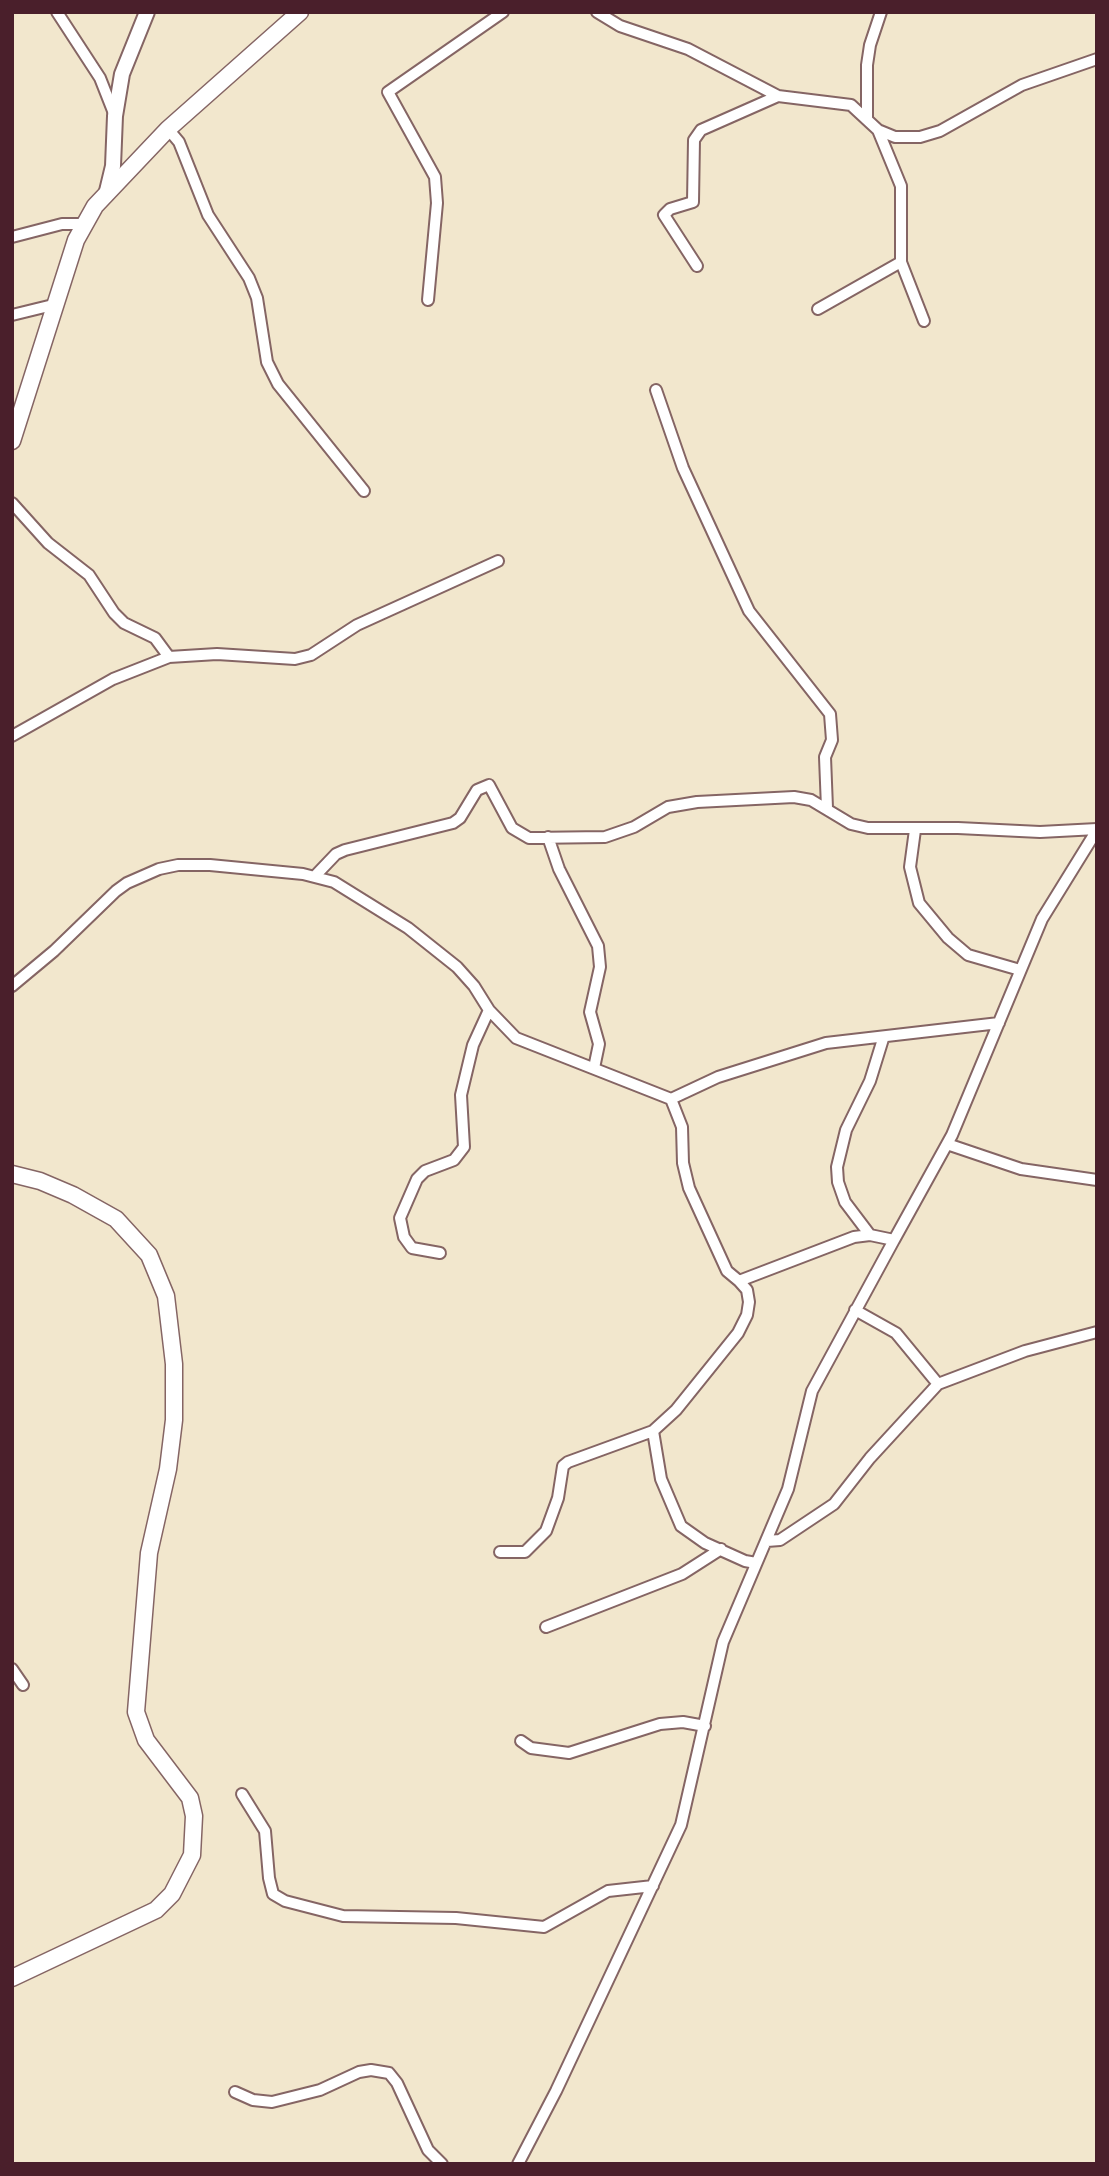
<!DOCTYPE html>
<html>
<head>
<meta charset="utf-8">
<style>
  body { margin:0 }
  #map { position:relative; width:1109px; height:2176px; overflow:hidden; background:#f2e7cd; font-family:Sriracha,sans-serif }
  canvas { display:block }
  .frame { position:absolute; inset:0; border:14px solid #4a1f2b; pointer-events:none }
</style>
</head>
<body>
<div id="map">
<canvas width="1109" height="2176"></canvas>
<div class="frame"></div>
</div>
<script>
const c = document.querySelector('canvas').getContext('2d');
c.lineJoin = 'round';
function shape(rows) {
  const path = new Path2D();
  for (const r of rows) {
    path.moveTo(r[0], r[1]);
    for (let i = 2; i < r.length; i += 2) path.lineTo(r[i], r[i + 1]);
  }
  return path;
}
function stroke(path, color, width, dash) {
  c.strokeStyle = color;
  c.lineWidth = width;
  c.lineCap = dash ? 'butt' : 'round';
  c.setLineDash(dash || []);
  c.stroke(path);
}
const minor = shape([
  [57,12,100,78,115,116],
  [597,12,620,26,688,49,778,96,851,105,878,130,895,137,920,137,940,131,1022,85,1097,59],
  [867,117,867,65,870,45,881,12],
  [168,129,179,142,208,215,249,278,257,298,267,362,278,384,364,491],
  [878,130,901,186,901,262,924,321],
  [12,237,62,224,84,224],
  [697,266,664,215,670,209,693,202,694,140,701,130,778,96],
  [428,300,437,203,435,177,388,92,503,12],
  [818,309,901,262],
  [12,315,57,304],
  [656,390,683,468,749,611,830,714,832,740,825,757,827,808],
  [12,503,48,543,89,575,114,613,124,623,155,638,169,657,217,654,295,659,311,655,357,625,498,561],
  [12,736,113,679,169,657],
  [915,830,910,867,919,903,948,938,968,955,1020,970],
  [548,837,559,869,598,946,600,967,590,1012,599,1044,594,1068],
  [315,876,336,854,345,850,453,823,460,818,477,790,489,785,512,828,529,838,605,837,634,827,668,807,697,802,794,797,811,800,851,824,868,828,958,828,1040,832,1097,829],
  [12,986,54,951,116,891,127,883,159,869,178,865,210,865,303,874,334,882,408,928,457,967,474,986,489,1010,516,1038,671,1099,682,1127,683,1163,689,1188,727,1271,739,1281,854,1237,870,1235,894,1240,952,1135,1042,919,1097,830],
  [671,1099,718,1077,826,1043,999,1023],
  [947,1144,1021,1169,1097,1180],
  [870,1235,845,1202,838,1182,837,1167,846,1130,870,1081,883,1039],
  [440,1253,412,1248,404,1237,400,1218,417,1179,425,1171,454,1160,464,1147,461,1095,473,1045,489,1010],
  [855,1310,896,1333,938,1384],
  [653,1431,661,1479,681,1526,705,1543,745,1561,756,1563],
  [767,1541,780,1540,834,1504,870,1458,938,1384,1025,1351,1097,1332],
  [500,1552,525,1552,546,1531,558,1498,563,1466,568,1462,653,1431,676,1410,738,1333,747,1315,749,1302,747,1290,739,1281],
  [546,1627,682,1574,721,1549],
  [12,1669,23,1685],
  [521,1741,531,1748,569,1753,660,1724,683,1722,705,1726],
  [242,1794,265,1831,269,1878,273,1894,285,1901,343,1916,456,1918,544,1927,608,1891,653,1886],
  [235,2092,253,2100,272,2102,320,2090,359,2072,371,2070,389,2073,397,2083,428,2150,442,2164],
  [518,2164,556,2091,681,1825,723,1642,788,1489,812,1391,894,1240]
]);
const tertiary = shape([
  [107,191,113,166,115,116,122,74,147,12]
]);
const secondary = shape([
  [12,441,76,240,95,206,168,129,300,12],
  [12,1174,40,1181,73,1195,116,1219,149,1255,166,1296,174,1364,174,1420,168,1469,149,1553,136,1712,146,1740,190,1798,194,1816,192,1855,172,1894,156,1910,12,1978]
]);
stroke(minor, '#856564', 14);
stroke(tertiary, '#856564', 18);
stroke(secondary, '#856564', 19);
stroke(minor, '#fff', 10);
stroke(tertiary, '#fff', 14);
stroke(secondary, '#fff', 16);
</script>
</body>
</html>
